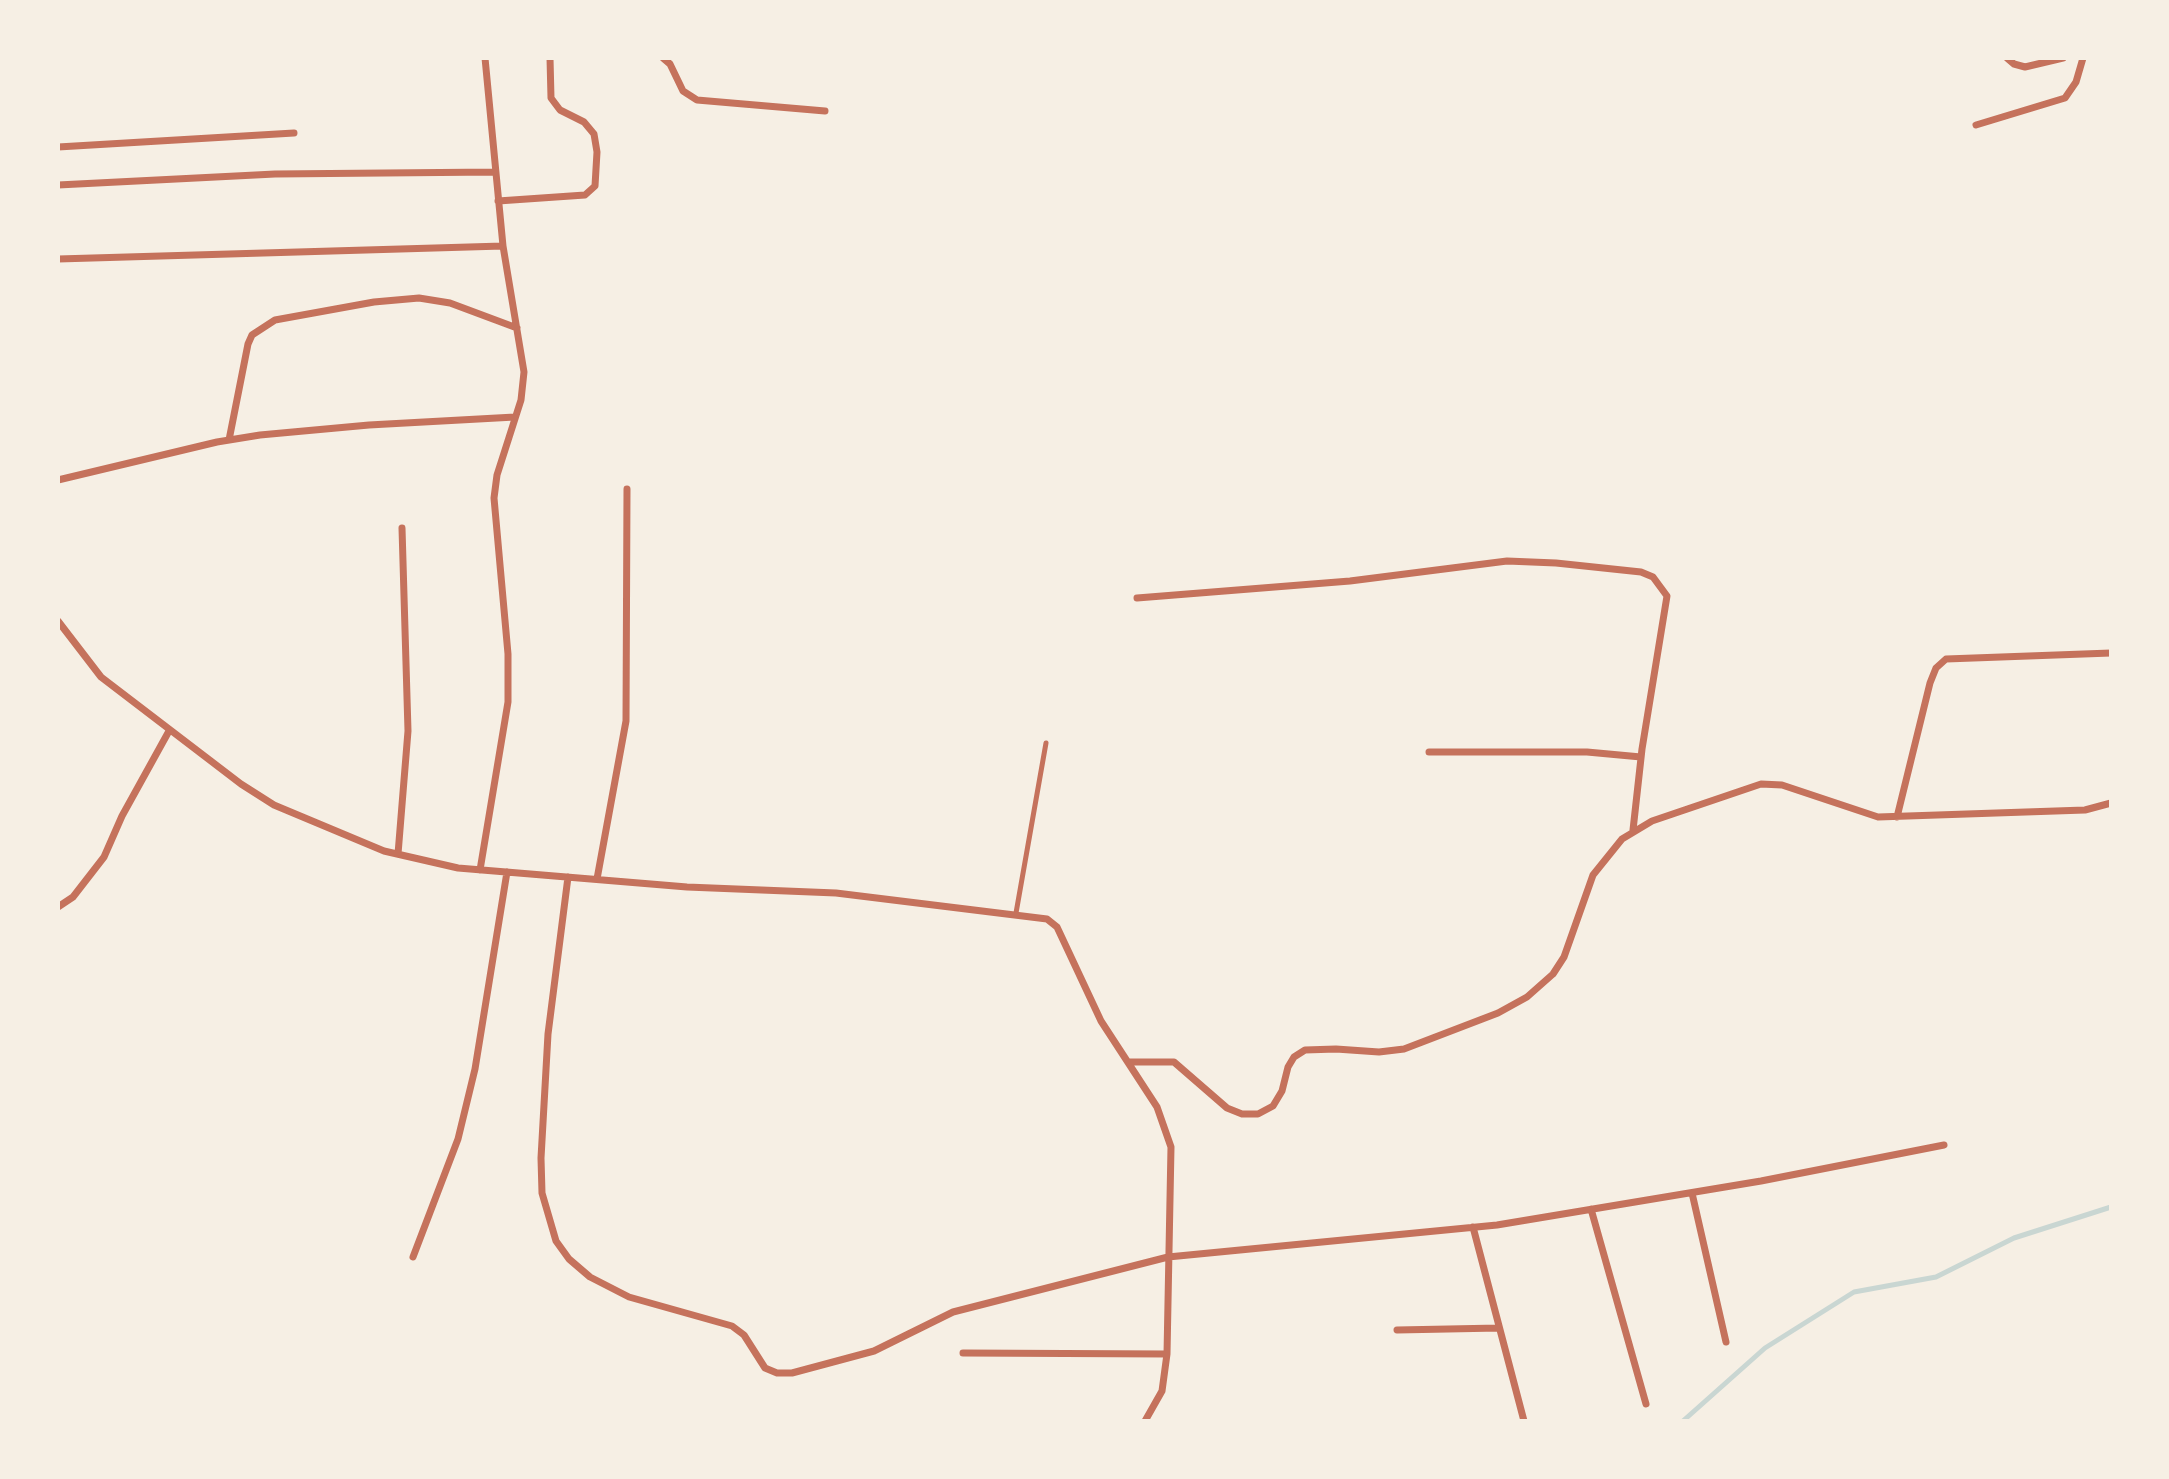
<!DOCTYPE html>
<html>
<head>
<meta charset="utf-8">
<style>
  body { margin:0 }
  #map { position:relative; width:2169px; height:1479px; overflow:hidden; background:#f6efe4; font-family:"Playfair Display",serif }
  canvas { display:block }
  .frame { position:absolute; inset:0; border:60px solid #f6efe4; pointer-events:none }
</style>
</head>
<body>
<div id="map">
<canvas width="2169" height="1479"></canvas>
<div class="frame"></div>
</div>
<script>
const c = document.querySelector('canvas').getContext('2d');
c.lineJoin = 'round';
function shape(rows) {
  const path = new Path2D();
  for (const r of rows) {
    path.moveTo(r[0], r[1]);
    for (let i = 2; i < r.length; i += 2) path.lineTo(r[i], r[i + 1]);
  }
  return path;
}
function stroke(path, color, width, dash) {
  c.strokeStyle = color;
  c.lineWidth = width;
  c.lineCap = dash ? 'butt' : 'round';
  c.setLineDash(dash || []);
  c.stroke(path);
}
stroke(shape([
  [1683,1421,1765,1348,1854,1292,1936,1277,2014,1238,2111,1207]
]), '#c9d6d2', 5);
stroke(shape([
  [1016,913,1046,743]
]), '#c5725c', 5);
stroke(shape([
  [663,58,670,64,683,91,697,100,825,111],
  [2007,58,2014,64,2025,67,2063,58],
  [1976,125,2065,98,2076,82,2083,58],
  [58,147,294,133],
  [58,185,275,174,495,172],
  [498,201,585,195,595,186,597,152,594,134,584,122,560,110,551,98,550,58],
  [58,259,503,246],
  [229,440,248,344,252,335,275,320,374,302,419,298,450,303,517,328],
  [58,480,217,442,260,435,369,425,515,417],
  [1137,598,1350,581,1507,561,1556,563,1641,572,1653,577,1667,596,1642,749,1633,830],
  [58,621,101,677,241,784,274,805,384,851,458,868,687,887,836,893,1047,919,1057,927,1101,1021,1157,1107,1171,1147,1167,1354,1162,1391,1145,1421],
  [1429,752,1587,752,1641,757],
  [1897,817,1930,683,1936,668,1946,659,2111,653],
  [398,854,408,731,402,528],
  [480,870,508,702,508,654,494,498,497,475,521,400,524,372,503,246,485,58],
  [568,877,548,1034,541,1158,542,1193,556,1241,569,1259,590,1277,629,1297,732,1326,744,1335,765,1368,777,1373,792,1373,874,1351,953,1312,1168,1257,1497,1225,1761,1181,1944,1145],
  [597,879,626,721,627,489],
  [58,907,73,897,104,857,122,816,169,731],
  [1128,1062,1174,1062,1227,1108,1242,1114,1258,1114,1273,1106,1282,1091,1288,1067,1294,1057,1305,1050,1336,1049,1379,1052,1404,1049,1498,1013,1527,997,1553,974,1564,957,1593,875,1622,839,1652,821,1761,784,1782,785,1878,817,2085,810,2111,803],
  [1692,1193,1726,1342],
  [1591,1209,1646,1404],
  [1473,1227,1524,1421],
  [413,1257,458,1139,475,1069,507,872],
  [1397,1330,1499,1328],
  [963,1353,1167,1354]
]), '#c5725c', 7);
</script>
</body>
</html>
